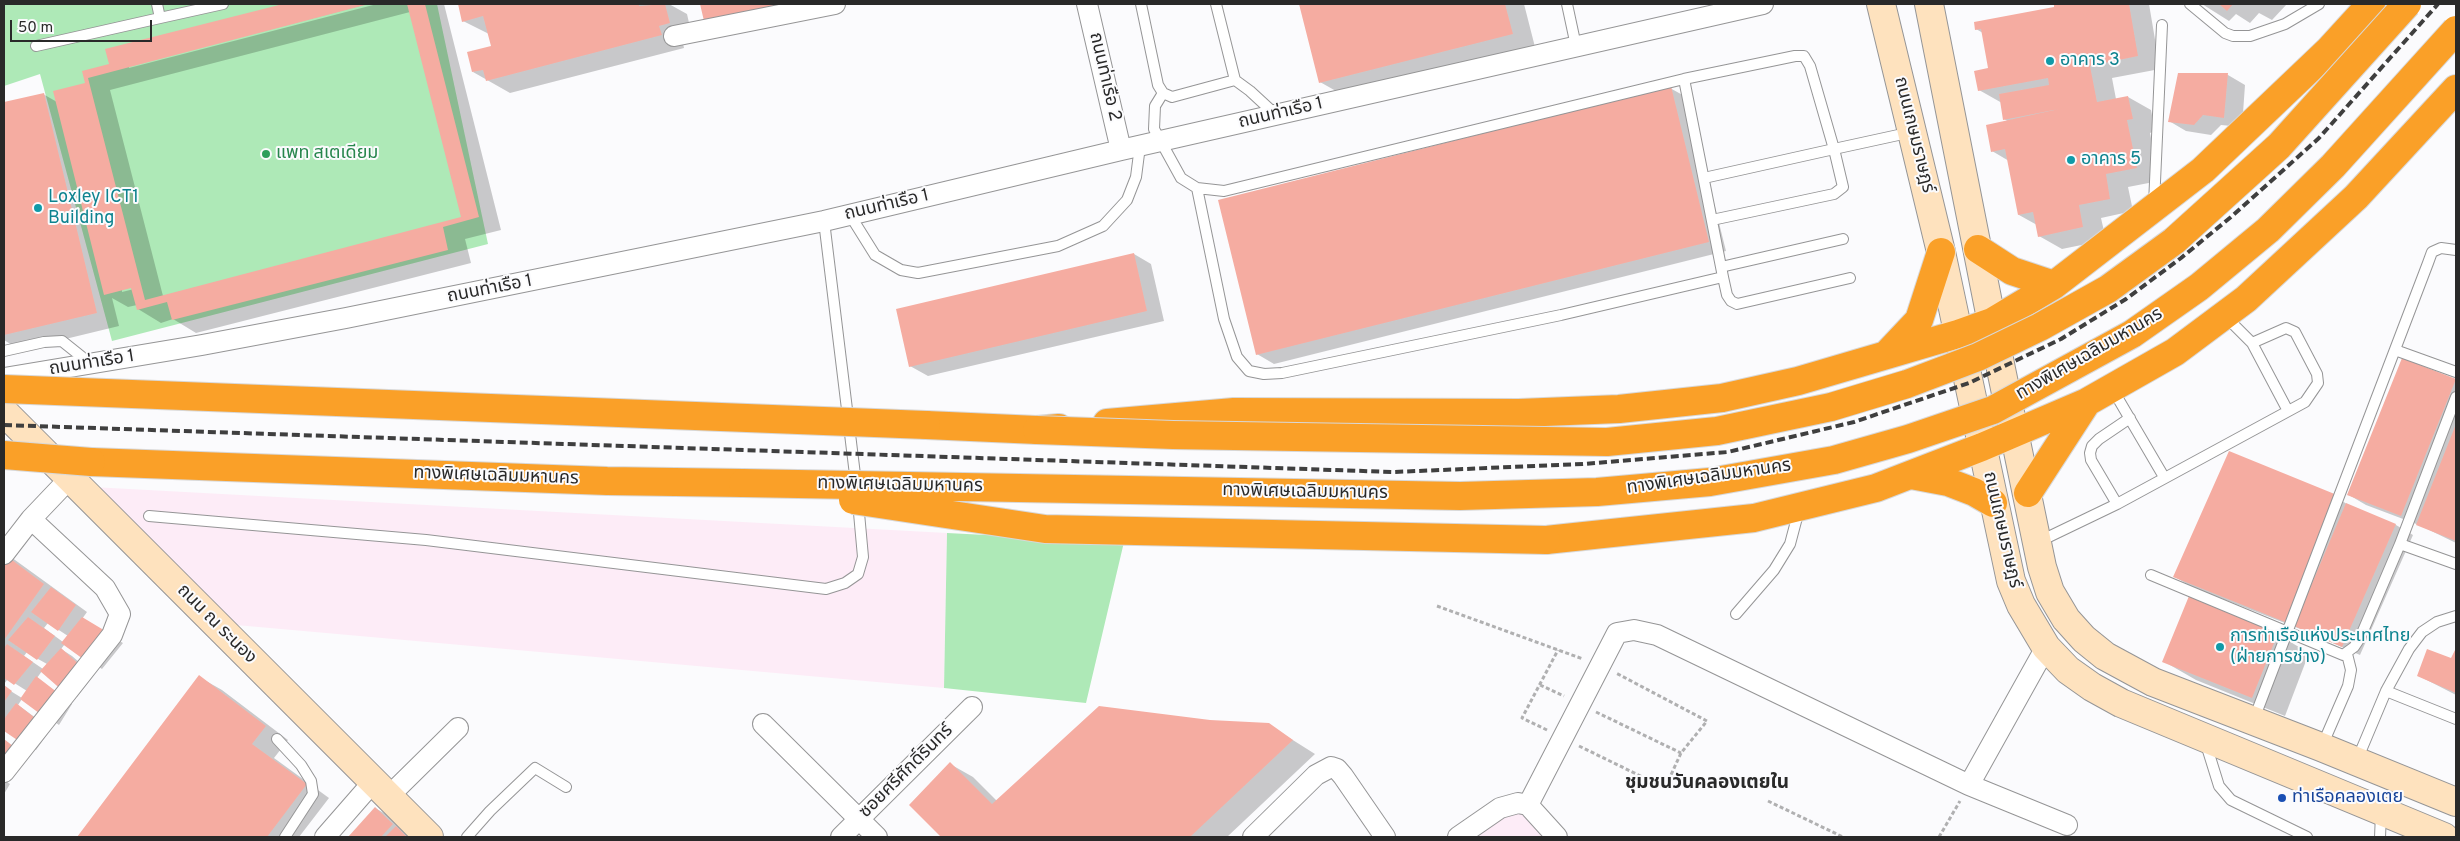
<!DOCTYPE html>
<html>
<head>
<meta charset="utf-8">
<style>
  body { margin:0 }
  #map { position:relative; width:2460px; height:841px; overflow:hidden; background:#fbfbfd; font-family:Overpass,sans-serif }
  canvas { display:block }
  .frame { position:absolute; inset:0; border:5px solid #292929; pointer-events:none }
  .scale { position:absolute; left:10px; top:20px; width:142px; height:22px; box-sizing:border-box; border:2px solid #292929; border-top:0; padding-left:6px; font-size:15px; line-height:18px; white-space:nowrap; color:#292929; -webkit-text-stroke:4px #fbfbfd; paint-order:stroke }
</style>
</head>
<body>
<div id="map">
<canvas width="2460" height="841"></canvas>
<div class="frame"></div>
<div class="scale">50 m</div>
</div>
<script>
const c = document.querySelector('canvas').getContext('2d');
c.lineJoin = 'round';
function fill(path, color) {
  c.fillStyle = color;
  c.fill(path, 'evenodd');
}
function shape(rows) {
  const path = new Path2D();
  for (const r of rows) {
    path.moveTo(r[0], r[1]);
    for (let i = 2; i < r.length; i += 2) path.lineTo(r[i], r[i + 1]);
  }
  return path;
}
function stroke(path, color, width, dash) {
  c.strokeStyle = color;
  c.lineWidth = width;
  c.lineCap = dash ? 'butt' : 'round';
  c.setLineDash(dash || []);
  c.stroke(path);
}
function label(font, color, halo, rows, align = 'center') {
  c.font = font + ' Overpass,"Noto Sans Thai",sans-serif';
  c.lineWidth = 4;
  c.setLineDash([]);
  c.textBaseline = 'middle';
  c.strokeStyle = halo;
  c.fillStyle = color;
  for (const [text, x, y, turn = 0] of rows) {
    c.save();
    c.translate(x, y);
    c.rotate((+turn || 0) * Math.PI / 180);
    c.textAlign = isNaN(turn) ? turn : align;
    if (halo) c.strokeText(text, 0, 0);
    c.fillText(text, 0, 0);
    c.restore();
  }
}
fill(shape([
  [92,487,947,533,944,688,236,625],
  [1517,797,1552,837,1459,837]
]), '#fdecf7');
fill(shape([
  [4,4,437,4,488,244,112,341,40,74,4,86],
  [947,533,1124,542,1086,703,944,688]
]), '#aee9b7');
fill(shape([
  [289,4,367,4,129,66,129,68,377,4,444,4,501,230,465,239,471,263,196,333,173,319,161,323,138,309,137,305,128,307,112,298,119,326,20,350,4,340,4,104,43,94,57,102,86,84,83,72,110,65,107,50],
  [410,12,463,218,163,296,110,90],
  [137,285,138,288,122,292,122,289],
  [459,4,669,4,687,14,692,36,682,39,684,48,510,93,473,72,492,47,489,34,463,21],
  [702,4,818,4,705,21],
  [1300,4,1524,4,1535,47,1343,95,1320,82],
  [2055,4,2149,4,2160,69,2112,78,2116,99,2128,97,2151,110,2155,131,2150,133,2159,181,2128,187,2133,211,2101,218,2106,240,2062,249,2039,236,2037,225,2019,215,2009,161,1992,151,2009,122,2004,119,2002,103,1979,90,1989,69,1983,33,1976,29,2056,8],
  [2202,4,2287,4,2272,20,2259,13,2250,23,2236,14,2229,21],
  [2179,75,2228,75,2245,85,2242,127,2221,125,2211,135,2186,131,2169,121],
  [1670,88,1688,98,1726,251,1274,364,1257,354],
  [1134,254,1151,264,1164,321,928,376,910,366],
  [2402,360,2456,381,2456,543,2419,525,2366,505,2349,495],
  [2336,497,2353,508,2396,525,2413,535,2360,655,2303,630,2192,587,2175,577],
  [4,552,87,612,82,619,123,643,102,669,65,644,61,649,72,656,94,675,77,697,65,691,42,671,37,678,72,704,59,725,22,699,18,705,51,729,36,750,4,729,6,718,4,717,4,687,22,698,27,691,8,679,4,684],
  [48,623,68,636,63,642,44,628],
  [27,652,38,659,47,664,43,669,24,656],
  [2277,634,2309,653,2285,716,2196,680,2163,661],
  [2456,651,2456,695,2419,676,2451,660],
  [199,677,222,690,288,740,274,758,329,798,299,837,79,837],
  [1210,721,1269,725,1315,754,1227,837,943,837,910,805,950,764,973,777,997,801],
  [4,780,10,784,4,794],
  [375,808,393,818,413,837,349,837]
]), '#0003');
fill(shape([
  [283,4,369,4,88,78,145,300,461,217,407,4,425,4,479,217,443,227,448,250,172,320,167,302,137,310,131,288,104,295,53,91,85,83,82,71,109,64,105,49],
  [458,4,639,4,639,6,665,4,670,23,659,26,662,35,486,81,483,70,472,72,467,52,491,46,483,16,462,22],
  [700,4,777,4,777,5,704,21],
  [1299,4,1505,4,1513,34,1319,83],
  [2054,4,2129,4,2138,56,2090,66,2097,102,2128,96,2133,119,2127,120,2137,168,2106,174,2110,199,2079,205,2083,227,2038,237,2033,212,2018,215,2005,149,1991,152,1986,125,2059,109,2003,120,1999,94,2049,85,2048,78,1978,91,1974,71,1988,68,1981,29,1975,30,1974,22,2054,7],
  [2219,4,2233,4,2227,11],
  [2178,73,2228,73,2224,118,2203,115,2194,125,2168,122],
  [1671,86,1709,242,1256,355,1218,200],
  [44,93,97,313,4,335,4,102],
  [1134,253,1147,311,909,367,896,309],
  [2402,358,2456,379,2401,516,2347,495],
  [2456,424,2456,541,2416,525],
  [2229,451,2337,495,2285,622,2173,577],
  [2346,503,2396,524,2342,647,2294,626],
  [4,554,44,584,4,640],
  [51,587,76,605,58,631,31,612],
  [2189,596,2278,633,2252,698,2162,662],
  [28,617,55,636,37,660,8,640],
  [82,617,112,635,90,664,61,643],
  [7,644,33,662,14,685,4,678,4,648],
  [61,648,83,668,64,692,40,671],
  [2456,648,2456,693,2417,676,2427,649,2451,658],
  [199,675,266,726,252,744,307,784,267,837,77,837],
  [36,676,62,696,47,719,20,699],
  [4,685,12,691,4,702],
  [16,703,40,722,23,744,4,731,4,719],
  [1099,706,1210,720,1269,723,1293,740,1190,837,941,837,909,805,950,762,992,804],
  [4,739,18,750,4,767],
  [375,807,393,824,381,837,348,837],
  [396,826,407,837,385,837]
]), '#f5aca1');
const lane = shape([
  [157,4,160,18,223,4],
  [1141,4,1158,85,1163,93,1172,97,1235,80,1216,4],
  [1567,4,1576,46],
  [2190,4,2225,33,2233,36,2250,36,2285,24,2319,4],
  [36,46,160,18],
  [1235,80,1250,91,1276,115],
  [1163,93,1155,106,1154,129,1181,178,1197,188,1224,191,1684,79,1795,56,1804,56,1810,66,1834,149,1912,132],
  [1704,178,1834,149,1843,187,1834,194,1712,220],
  [1197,188,1224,319,1237,357,1249,371,1264,374,1282,373,1561,315,1723,277,1684,79],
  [2154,204,2162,25],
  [850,215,875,255,901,270,918,273,1058,246,1103,226,1127,200,1136,177,1140,146],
  [824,221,856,483],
  [1721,267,1843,239],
  [1723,277,1727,295,1731,301,1737,304,1850,278],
  [2226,317,2252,343,2288,411],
  [2395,350,2456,372],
  [4,351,44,342,62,341,82,357,85,366],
  [2113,390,2164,477],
  [2117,504,2091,460,2090,453,2092,446,2099,439,2130,418],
  [149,516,426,540,826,589,845,583,858,574,863,557,858,502],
  [2038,542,2117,504,2305,402,2318,383,2317,374,2295,332,2286,328,2252,343],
  [2400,544,2456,397],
  [2151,575,2343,655,2354,647,2360,638,2400,544,2456,564],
  [1736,614,1774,570,1790,544,1799,510],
  [2386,691,2456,719],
  [2254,719,2428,263,2432,252,2441,248,2456,250],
  [277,739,301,765,311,781,313,794,285,837],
  [2205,741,2219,786,2231,800,2307,837],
  [2322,746,2348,686,2351,670,2347,654],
  [2357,760,2386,691,2409,649,2422,632,2437,622,2456,616],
  [467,837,490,811,535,768,566,787],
  [2380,837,2381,814]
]);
const street = shape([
  [1087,4,1121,150],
  [674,36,835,4],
  [4,378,202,345,346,318,824,221,1121,150,1763,4],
  [4,554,31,519,70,478],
  [763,724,877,837],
  [4,772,112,635,120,614,105,588,31,519],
  [1969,785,2067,825],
  [388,797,458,728],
  [1528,805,1617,633,1634,630,1657,635,1969,785,2046,647],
  [325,837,373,782],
  [841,837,972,707],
  [1253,837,1316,775,1331,767,1337,769,1343,776,1385,837],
  [1458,837,1500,808,1518,803,1528,805,1557,837]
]);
const secondary = shape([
  [1881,4,1941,252,2011,581,2021,605,2046,647,2068,670,2092,687,2121,703,2444,837],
  [1929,4,2001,369,2042,567,2050,592,2066,619,2084,639,2105,656,2153,682,2321,747,2456,802],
  [4,412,429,837]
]);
const highway = shape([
  [1978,249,2012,271,2054,285],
  [1886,355,1919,320,1941,252],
  [1107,423,1234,412,1519,413,1619,409,1722,398,1798,381,1958,334,1992,322,2054,285,2203,170,2329,50,2371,4],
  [926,425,1037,430,1059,428],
  [91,462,607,481,743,483],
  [1911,475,1948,482,1974,492,1993,503],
  [2028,493,2087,402],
  [1546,540,1754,518,1876,488,1982,447,2087,402,2175,352,2246,299,2356,197,2456,89]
]);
stroke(lane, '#959596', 12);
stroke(street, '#959596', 22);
stroke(secondary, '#959596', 30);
stroke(highway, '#d8d8d8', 30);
stroke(shape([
  [1437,606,1583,659],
  [1540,685,1564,696],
  [1596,712,1681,753],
  [1547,730,1522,718,1558,650],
  [1579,746,1665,788,1681,753,1707,721,1616,673],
  [1768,801,1843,837],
  [1939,837,1960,801]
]), '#b0b0b1', 3, [4, 2.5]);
stroke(lane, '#fff', 10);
stroke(street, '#fff', 20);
stroke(secondary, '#fee2be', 28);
stroke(highway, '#faa028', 28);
stroke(shape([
  [4,425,1393,472,1583,464,1728,452,1854,422,1969,383,2061,339,2126,299,2181,258,2231,217,2319,138,2438,4]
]), '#3f3f3f', 4, [8, 4]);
const highwayBridge = shape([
  [4,389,926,425],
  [1037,430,1173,435,1607,442,1717,431,1831,407,1907,384,1978,357,2040,327,2108,289,2174,241,2279,146,2407,4],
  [4,455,91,462],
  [743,483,1460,496,1597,492,1710,482,1834,460,1908,439,1993,410,2132,334,2199,287,2268,230,2333,166,2456,30],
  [853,500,1045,529,1546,540]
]);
stroke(highwayBridge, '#d8d8d8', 30, []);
stroke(highwayBridge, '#faa028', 28);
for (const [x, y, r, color] of [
  [2050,61,5,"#0f9aa8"],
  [266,154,5,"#2e9e5b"],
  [2071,160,5,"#0f9aa8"],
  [38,208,5,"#0f9aa8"],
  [2220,647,5,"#0f9aa8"],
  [2282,798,5,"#1a4fb4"]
]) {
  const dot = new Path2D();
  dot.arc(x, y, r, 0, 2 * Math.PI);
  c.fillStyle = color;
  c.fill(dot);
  stroke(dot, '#fbfbfd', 2);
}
label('18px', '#0d838f', '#fbfbfd', [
  ["อาคาร 3",2060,61],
  ["อาคาร 5",2081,160],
  ["Loxley ICT1",48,198],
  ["Building",48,219],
  ["การท่าเรือแห่งประเทศไทย",2230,637],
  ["(ฝ่ายการช่าง)",2230,658]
], 'left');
label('18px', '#292929', '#fbfbfd', [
  ["ถนนท่าเรือ 2",1104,77,77],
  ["ถนนท่าเรือ 1",1281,114,-13],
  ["ถนนเกษมราษฎร์",1913,135,76],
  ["ถนนท่าเรือ 1",887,206,-13],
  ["ถนนท่าเรือ 1",490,290,-11],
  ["ทางพิเศษเฉลิมมหานคร",2090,355,-30],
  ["ถนนท่าเรือ 1",92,364,-9],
  ["ทางพิเศษเฉลิมมหานคร",496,477,2],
  ["ทางพิเศษเฉลิมมหานคร",1709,478,-8],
  ["ทางพิเศษเฉลิมมหานคร",900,486,1],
  ["ทางพิเศษเฉลิมมหานคร",1305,493,1],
  ["ถนนเกษมราษฎร์",2001,530,77],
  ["ถนน ณ ระนอง",216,625,45],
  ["ซอยศรีศักดิ์รินทร์",907,772,-45]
]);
label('18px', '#27864d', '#fbfbfd', [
  ["แพท สเตเดียม",276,154]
], 'left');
label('18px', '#164399', '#fbfbfd', [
  ["ท่าเรือคลองเตย",2292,798]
], 'left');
label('bold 19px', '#292929', '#fbfbfd', [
  ["ชุมชนวันคลองเตยใน",1707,784]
]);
</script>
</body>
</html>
